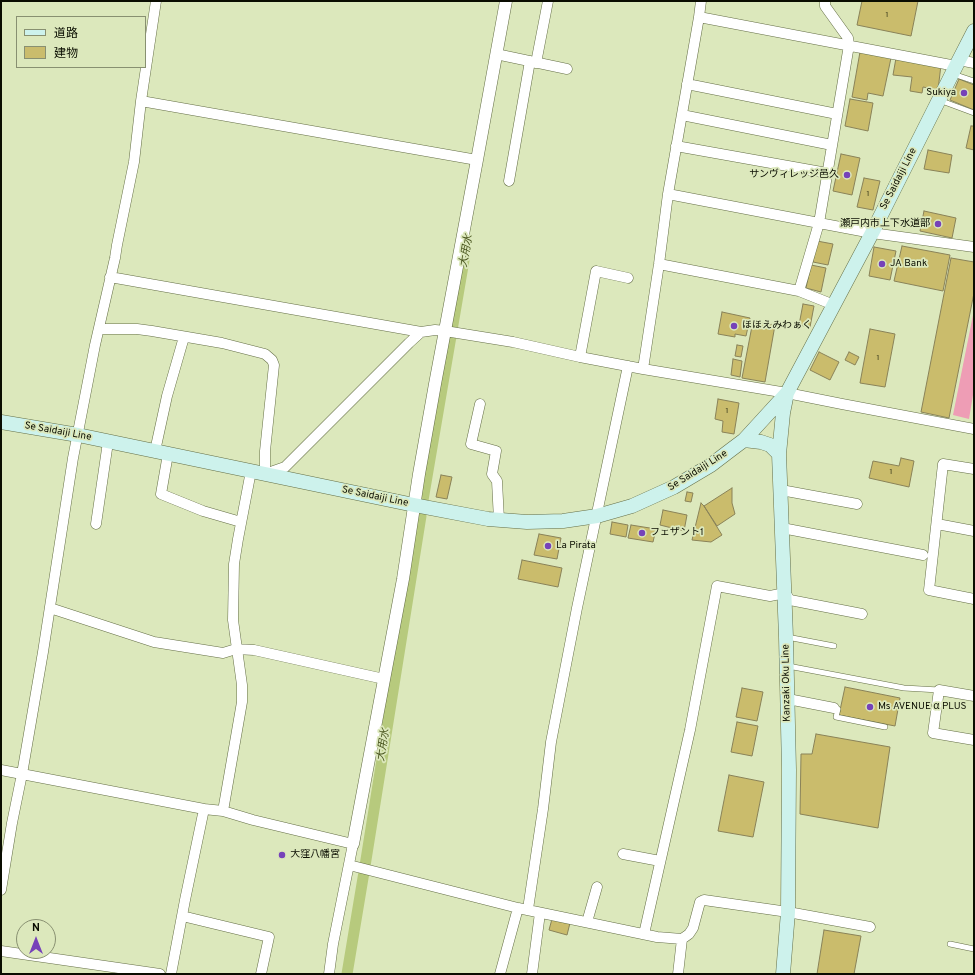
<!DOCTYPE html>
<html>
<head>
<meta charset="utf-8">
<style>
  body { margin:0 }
  #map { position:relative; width:975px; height:975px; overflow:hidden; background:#dce8bc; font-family:Overpass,"Noto Sans JP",sans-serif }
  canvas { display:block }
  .frame { position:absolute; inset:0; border:2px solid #0a0d01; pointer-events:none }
  .legend { position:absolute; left:16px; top:16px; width:130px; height:52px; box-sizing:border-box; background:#dce8bc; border:1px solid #889071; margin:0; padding:5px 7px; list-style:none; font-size:12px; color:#0a0d01 }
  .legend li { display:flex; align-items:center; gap:8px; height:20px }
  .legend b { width:20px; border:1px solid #889071 }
  .north { position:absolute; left:16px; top:919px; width:40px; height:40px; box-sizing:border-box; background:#dce8bc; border:1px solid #889071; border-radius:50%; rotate:0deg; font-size:11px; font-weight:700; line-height:16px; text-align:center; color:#0a0d01 }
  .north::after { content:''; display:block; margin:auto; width:14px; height:18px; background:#7642b9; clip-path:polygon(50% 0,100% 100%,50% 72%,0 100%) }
</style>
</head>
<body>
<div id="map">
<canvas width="975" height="975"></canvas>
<div class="frame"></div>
<ul class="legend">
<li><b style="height:5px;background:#cdf2ec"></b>道路</li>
<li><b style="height:11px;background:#cabc6c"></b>建物</li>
</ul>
<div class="north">N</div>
</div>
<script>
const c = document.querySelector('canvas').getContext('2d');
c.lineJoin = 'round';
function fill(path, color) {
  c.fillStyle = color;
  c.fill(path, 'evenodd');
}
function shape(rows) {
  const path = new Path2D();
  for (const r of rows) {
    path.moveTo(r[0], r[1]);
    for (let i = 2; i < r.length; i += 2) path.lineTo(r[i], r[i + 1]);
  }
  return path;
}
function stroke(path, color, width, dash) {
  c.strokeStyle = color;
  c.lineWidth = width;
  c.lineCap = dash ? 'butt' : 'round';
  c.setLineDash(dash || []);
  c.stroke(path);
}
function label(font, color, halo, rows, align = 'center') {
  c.font = font + ' Overpass,"Noto Sans JP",sans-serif';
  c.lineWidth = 3.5;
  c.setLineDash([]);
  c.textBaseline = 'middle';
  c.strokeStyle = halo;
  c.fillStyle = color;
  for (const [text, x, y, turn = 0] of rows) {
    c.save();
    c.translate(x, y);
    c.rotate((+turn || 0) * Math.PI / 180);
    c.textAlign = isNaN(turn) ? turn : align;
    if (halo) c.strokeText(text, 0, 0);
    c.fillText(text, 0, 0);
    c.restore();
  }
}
fill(shape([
  [974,310,974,389,969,419,953,415]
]), '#ee9db5');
stroke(shape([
  [423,500,464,260],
  [347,974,365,866,421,516]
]), '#b7ca7d', 11);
const building = shape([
  [862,1,918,1,911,36,857,25,862,1],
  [860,52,891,58,883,96,868,93,867,100,852,97,860,52],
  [896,58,941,65,938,90,923,87,922,93,910,91,912,77,893,75,896,58],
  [959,79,974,85,974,110,950,100,959,79],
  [850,99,873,103,868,131,845,126,850,99],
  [971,126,974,126,974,150,966,148,971,126],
  [928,150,952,155,949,173,924,169,928,150],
  [841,154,860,158,852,195,833,191,841,154],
  [864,178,880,181,873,210,857,207,864,178],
  [924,211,956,218,952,238,920,231,924,211],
  [817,241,833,244,828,265,813,262,817,241],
  [902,246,950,255,943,291,894,281,902,246],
  [874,247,896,251,890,280,869,276,874,247],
  [951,258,974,262,974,293,949,418,921,412,951,258],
  [811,265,826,268,821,292,806,288,811,265],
  [803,304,814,306,810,327,799,325,803,304],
  [722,312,750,318,746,336,735,334,735,337,718,334,722,312],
  [753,321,775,325,765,382,742,378,753,321],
  [870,329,895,334,885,387,860,383,870,329],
  [737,345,743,346,741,357,735,356,737,345],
  [819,352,839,362,830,380,810,370,819,352],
  [849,352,859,357,855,365,845,360,849,352],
  [733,359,742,361,740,377,731,375,733,359],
  [718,399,739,403,734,434,722,432,723,421,715,419,718,399],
  [901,458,914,461,909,487,869,478,873,461,899,466,901,458],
  [441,475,452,477,447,499,436,497,441,475],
  [732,488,732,503,735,514,717,526,704,506,732,488],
  [687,492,693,493,691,502,685,501,687,492],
  [701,503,704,506,722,535,711,542,692,540,701,503],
  [663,510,687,515,684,531,660,525,663,510],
  [612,522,628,525,626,537,610,534,612,522],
  [631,525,656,529,653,542,628,538,631,525],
  [539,534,561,538,557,559,534,555,539,534],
  [522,560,562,568,558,587,518,579,522,560],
  [845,687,900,698,895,726,839,715,845,687],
  [742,688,763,692,757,721,736,717,742,688],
  [737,722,758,726,752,756,731,752,737,722],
  [816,734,890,747,878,828,800,814,801,754,812,754,816,734],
  [729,775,764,782,753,837,718,831,729,775],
  [552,919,570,923,567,935,549,930,552,919],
  [824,930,861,936,854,974,817,974,824,930]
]);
fill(building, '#cabc6c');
stroke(building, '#898258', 1);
const service = shape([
  [953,74,974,81],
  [939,100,974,113],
  [787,637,834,646],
  [788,666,904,688,939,690],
  [835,708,838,709,836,717,885,727],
  [950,944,974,949]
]);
const minor = shape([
  [825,1,825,6,848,38,849,45,819,223,872,233,974,247],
  [699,17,956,66],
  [496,54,567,69],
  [959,60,974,63],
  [536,63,548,1],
  [687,84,837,114],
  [141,101,477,160],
  [682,115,832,145],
  [676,146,827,173],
  [509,181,530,61],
  [668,194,819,223,799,291],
  [659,264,799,291,834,305],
  [110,277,421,332,435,330,445,331,513,342,580,357,643,369,787,393,842,404,974,429],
  [99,329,137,329,152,331,222,343,265,354,272,360,274,365,265,451,265,474,285,467,409,343,421,332],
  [580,357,596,271,628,278],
  [643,369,659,264,668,194,699,17,701,1],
  [480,404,471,444,496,451,492,474,497,481,499,520],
  [155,451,167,396,184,337],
  [168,454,161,494,203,511,241,522],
  [974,469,943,464,929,590,974,599],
  [781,490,857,504],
  [96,524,108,442],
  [937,524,974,531],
  [782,528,923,555],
  [50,608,154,642,223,653,236,649,254,650,384,679],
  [974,696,939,690,933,733,974,740],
  [788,699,834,708],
  [1,770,204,809,223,811,253,820,353,844,333,944,329,974],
  [223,811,242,702,242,685,233,620,234,564,238,539,251,471],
  [623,854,660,861],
  [349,865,518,908,657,937,682,939,689,934,693,928,700,902,704,900,788,912,870,927],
  [1,890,12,823,22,774,43,652,73,458,95,345,115,258,117,245,134,162,141,101,156,1],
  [528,909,543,809,551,742,577,608,628,366],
  [182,916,269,937,261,974],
  [587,922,597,887],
  [644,934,690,730,717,586,770,596,785,593,790,600,862,614],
  [1,951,160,974],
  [171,974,185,900,204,809],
  [500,974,518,908],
  [532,974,540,913],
  [678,974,682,939]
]);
const tertiary = shape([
  [353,844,403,579,419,474,435,384,477,160,506,1]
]);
const secondary = shape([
  [1,422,78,435,414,505,488,519,527,522,563,521,597,516,632,506,674,487,711,465,732,449,744,440,787,393,872,233,956,66,974,31],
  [744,440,761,442,770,445,779,454],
  [783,974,788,912,789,770,786,637,779,454,783,413,787,393]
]);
stroke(service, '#656f47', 6);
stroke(minor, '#656f47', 11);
stroke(tertiary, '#656f47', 13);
stroke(secondary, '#656f47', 15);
stroke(service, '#fff', 5);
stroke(minor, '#fff', 10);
stroke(tertiary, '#fff', 12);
stroke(secondary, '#cdf2ec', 14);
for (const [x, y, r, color] of [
  [964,93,4,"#7642b9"],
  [847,175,4,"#7642b9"],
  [938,224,4,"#7642b9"],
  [882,264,4,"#7642b9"],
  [734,326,4,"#7642b9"],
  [642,533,4,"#7642b9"],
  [548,546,4,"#7642b9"],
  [870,707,4,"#7642b9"],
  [282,855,4,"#7642b9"]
]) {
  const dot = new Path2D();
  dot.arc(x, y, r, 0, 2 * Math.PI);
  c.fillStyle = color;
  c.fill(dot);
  stroke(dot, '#dce8bc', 1.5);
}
label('8px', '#3a391c', null, [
  ["1",887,15],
  ["1",868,194],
  ["1",878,358],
  ["1",727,411],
  ["1",891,472]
]);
label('10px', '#0a0d01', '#dce8bc', [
  ["Sukiya",956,93,"right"],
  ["サンヴィレッジ邑久",839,175,"right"],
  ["瀬戸内市上下水道部",930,224,"right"],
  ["JA Bank",890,264],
  ["ほほえみわぁく",742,326],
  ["フェザント1",650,533],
  ["La Pirata",556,546],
  ["Ms AVENUE α PLUS",878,707],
  ["大窪八幡宮",290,855]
], 'left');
label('10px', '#0a0d01', '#dce8bc', [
  ["Se Saidaiji Line",899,179,-63],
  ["Se Saidaiji Line",58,432,10],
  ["Se Saidaiji Line",698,471,-32],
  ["Se Saidaiji Line",375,497,12],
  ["Kanzaki Oku Line",787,683,-91]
]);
label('italic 11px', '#4b5720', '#dce8bc', [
  ["大用水",467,251,-80],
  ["大用水",384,745,-81]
]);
</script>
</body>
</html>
